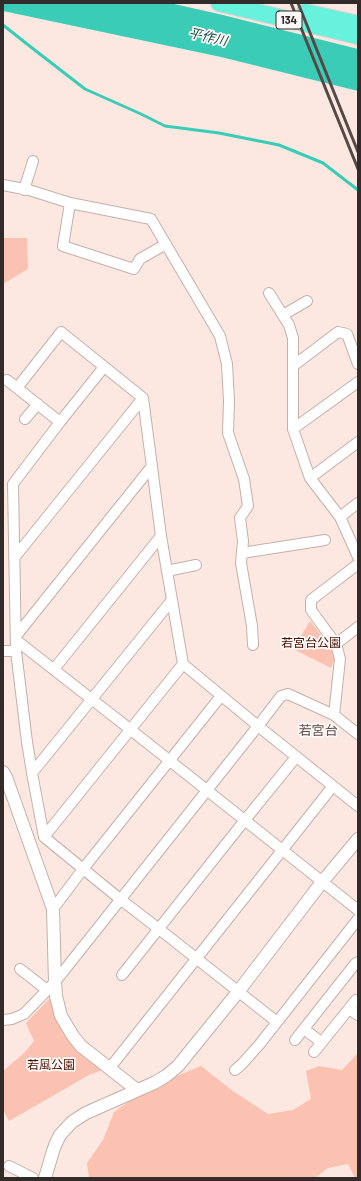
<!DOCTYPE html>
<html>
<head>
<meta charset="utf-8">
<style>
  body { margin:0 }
  #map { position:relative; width:361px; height:1181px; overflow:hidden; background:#fde8e1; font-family:Barlow,sans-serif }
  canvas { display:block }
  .frame { position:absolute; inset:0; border:4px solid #332b29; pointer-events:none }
</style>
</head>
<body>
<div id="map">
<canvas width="361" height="1181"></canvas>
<div class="frame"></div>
</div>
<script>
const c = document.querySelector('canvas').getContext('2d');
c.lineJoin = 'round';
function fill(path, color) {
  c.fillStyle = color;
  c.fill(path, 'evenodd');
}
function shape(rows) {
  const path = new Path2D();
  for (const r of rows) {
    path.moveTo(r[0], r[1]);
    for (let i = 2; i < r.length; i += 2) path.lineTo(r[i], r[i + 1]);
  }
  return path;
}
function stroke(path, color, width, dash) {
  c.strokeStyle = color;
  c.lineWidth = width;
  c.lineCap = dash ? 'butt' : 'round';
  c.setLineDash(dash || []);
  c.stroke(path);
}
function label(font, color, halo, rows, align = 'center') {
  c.font = font + ' Barlow,"Noto Sans JP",sans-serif';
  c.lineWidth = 3.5;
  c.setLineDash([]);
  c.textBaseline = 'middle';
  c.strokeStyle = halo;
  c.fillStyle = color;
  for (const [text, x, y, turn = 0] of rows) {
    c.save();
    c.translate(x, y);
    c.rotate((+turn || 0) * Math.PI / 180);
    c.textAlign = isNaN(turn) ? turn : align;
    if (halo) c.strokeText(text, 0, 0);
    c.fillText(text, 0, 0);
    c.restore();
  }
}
fill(shape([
  [3,238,27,238,28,269,3,284],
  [310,621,331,647,334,659,331,668,293,649],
  [52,996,62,1031,76,1051,102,1070,89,1075,9,1121,3,1110,3,1071,24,1053,34,1041,26,1023],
  [358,1053,358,1178,355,1178,348,1164,328,1168,315,1178,89,1178,87,1163,103,1140,114,1112,128,1102,177,1076,201,1066,233,1091,268,1114,293,1110,311,1099,306,1071,319,1066,342,1070]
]), '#fcc2b1');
fill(shape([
  [3,3,170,3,223,15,358,49,358,91,221,57,3,11]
]), '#3accb6');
stroke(shape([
  [3,25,27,44,85,89,141,114,165,126,219,133,279,145,323,163,358,190]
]), '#3accb6', 3);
const minor = shape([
  [3,185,29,190,70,203,151,219,220,336,227,364,229,401,228,433,244,479,248,506,240,518,243,541,241,563,252,626,253,645],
  [24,190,33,161],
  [70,203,63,246,134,269,140,259,166,244],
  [269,293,289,325,293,338,293,429,310,478,340,517,358,557],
  [283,315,307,301],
  [293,366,338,332,347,334,358,364],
  [104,367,60,422,13,484,16,651,27,742,32,773,44,837,120,899,159,929,277,1022],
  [7,380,17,388],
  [25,419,38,404],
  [60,422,17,388,61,332,143,398,161,536,183,664,258,726,281,696,288,694,334,715,358,734],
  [293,429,358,382],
  [310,478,358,442],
  [340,517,358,503],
  [242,553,325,540],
  [14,558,143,398],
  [167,571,196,565],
  [16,636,152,466],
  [16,640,131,730,358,910],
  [336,644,358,627],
  [3,651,16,651],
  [54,669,161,536],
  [334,715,340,659,336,644,311,610,311,600,358,564],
  [32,773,172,600],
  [44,837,183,664],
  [53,909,83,869,221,696],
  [20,969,47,990],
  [122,975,245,820,296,757],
  [349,1009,358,1015],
  [3,1020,12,1019,24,1014,55,982,258,726,358,806],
  [304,1029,321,1042],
  [295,1040,355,964,358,962],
  [314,1052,356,1000],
  [109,1069,333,786],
  [235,1070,242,1064,259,1045,358,919],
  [9,1166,33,1178]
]);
const tertiary = shape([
  [3,772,6,777,53,909,55,982,56,996,61,1016,73,1036,81,1046,137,1090],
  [45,1178,53,1151,56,1143,60,1135,72,1122,86,1113,154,1083,166,1076,178,1066,238,992,322,882,358,839]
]);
const trunk = shape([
  [219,3,358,36],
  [305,12,358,24]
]);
stroke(minor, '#c4b0aa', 12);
stroke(tertiary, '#c4b0aa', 14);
stroke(trunk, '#d2d0d0', 18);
stroke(minor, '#fff', 10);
stroke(tertiary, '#fff', 12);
stroke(trunk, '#67f2de', 16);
stroke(shape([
  [291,3,358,169],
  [298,3,358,152]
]), '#544947', 3);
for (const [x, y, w] of [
  [289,20,26]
]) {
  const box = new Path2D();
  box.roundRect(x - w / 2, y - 9, w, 18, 3);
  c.fillStyle = '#fdf9f8';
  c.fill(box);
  stroke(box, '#332b29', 1);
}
label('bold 11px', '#332b29', null, [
  ["134",289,20]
]);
label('12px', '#4d1201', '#fdf9f8', [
  ["若宮台公園",311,643],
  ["若風公園",51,1065]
]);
label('italic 13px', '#165248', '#fdf9f8', [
  ["平作川",208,37,13]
]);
label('13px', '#5f4d48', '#fdf9f8', [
  ["若宮台",318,731]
]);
</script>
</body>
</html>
